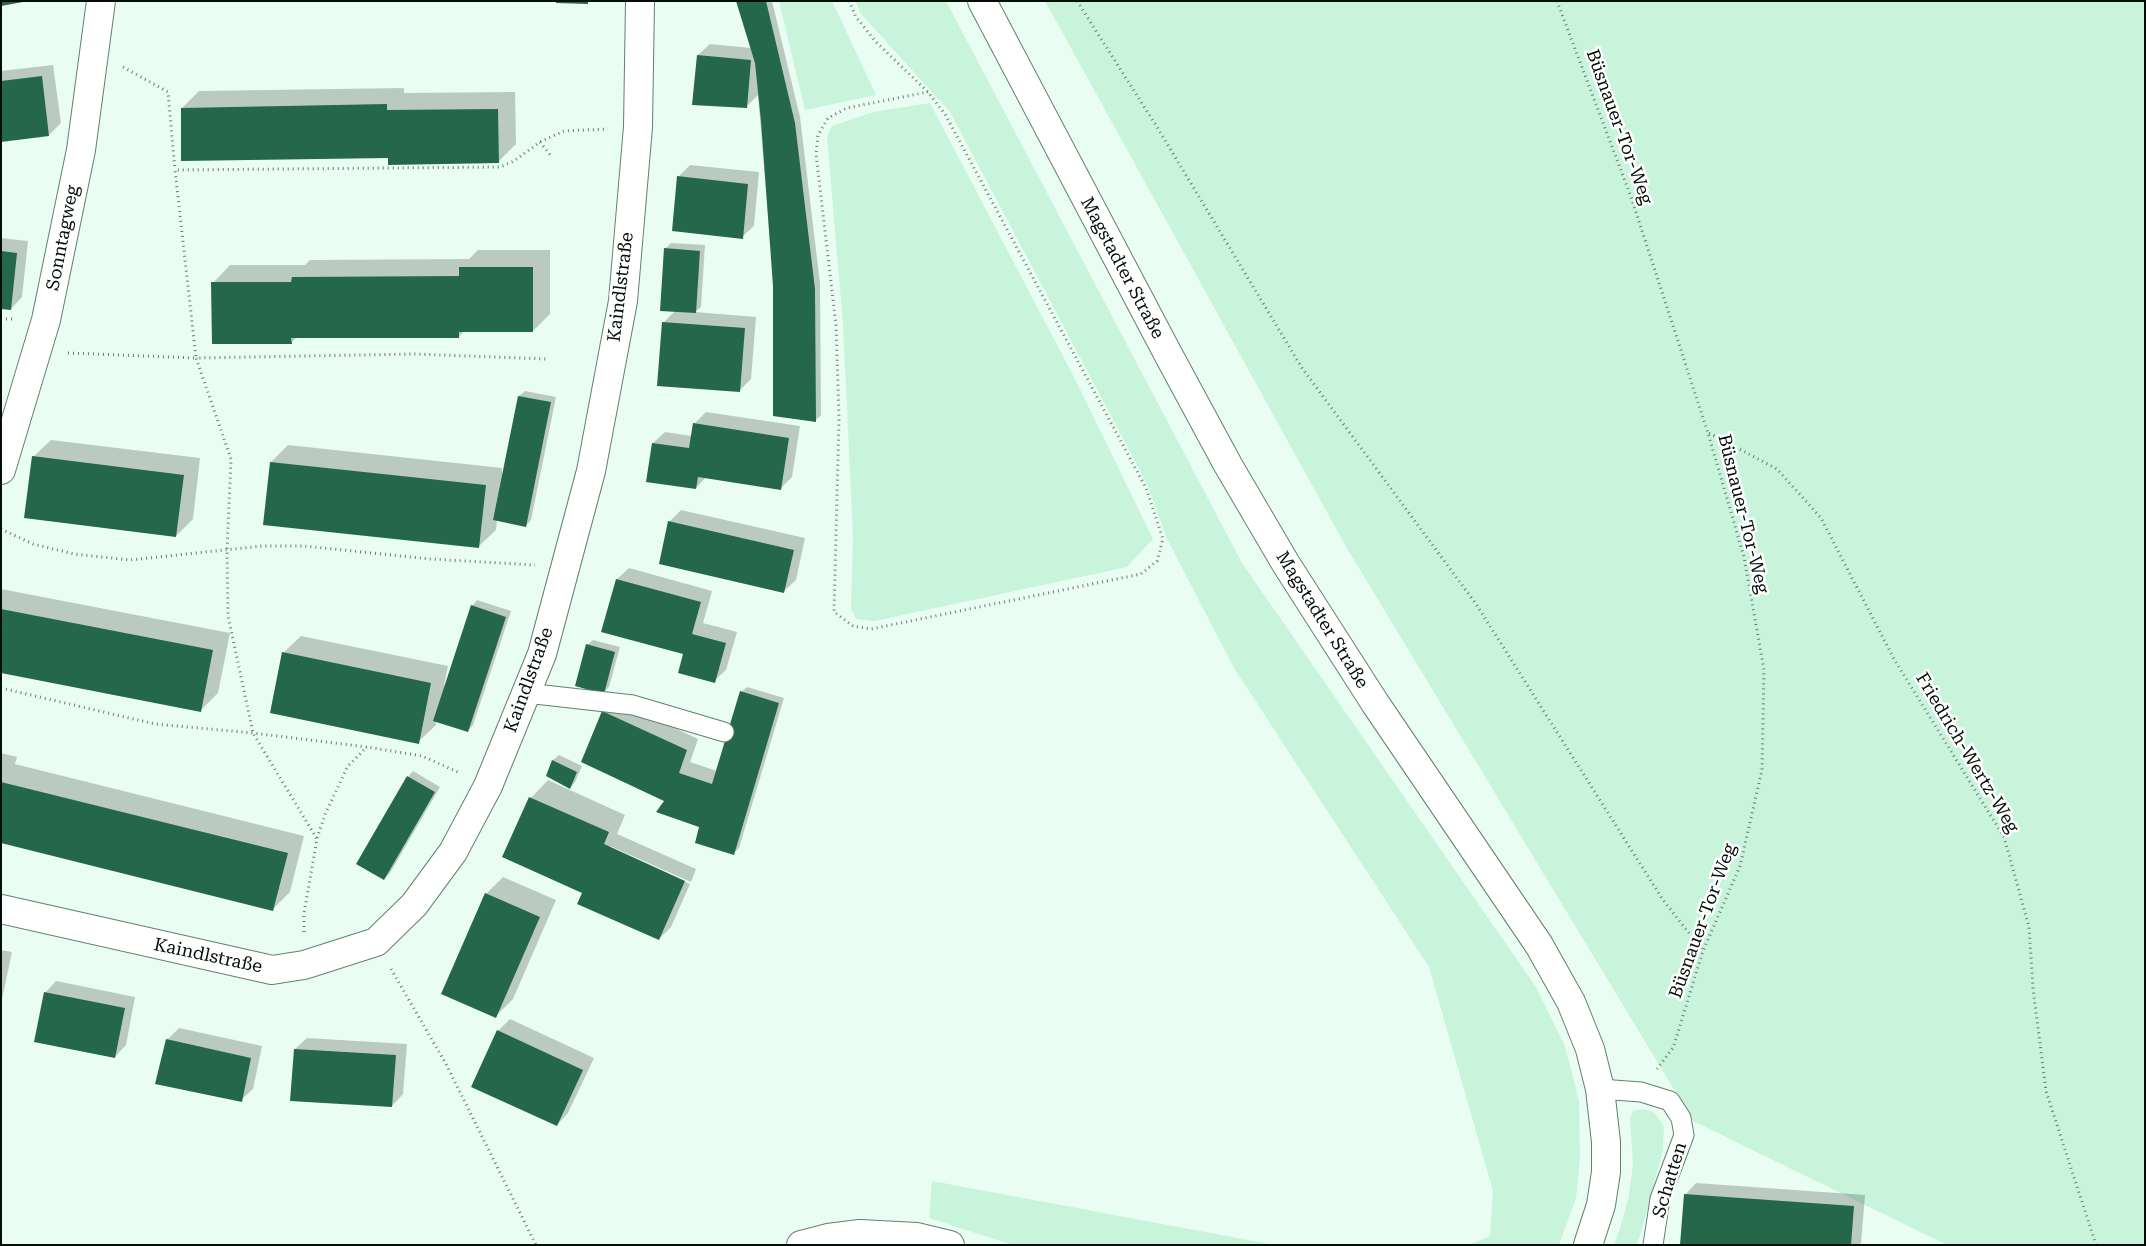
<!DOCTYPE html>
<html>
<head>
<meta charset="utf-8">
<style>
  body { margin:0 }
  #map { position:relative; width:2146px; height:1246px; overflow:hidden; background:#eafdf2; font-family:"Roboto Serif",serif }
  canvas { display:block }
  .frame { position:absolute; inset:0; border:2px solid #040e08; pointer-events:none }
</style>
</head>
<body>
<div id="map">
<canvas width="2146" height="1246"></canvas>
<div class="frame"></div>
</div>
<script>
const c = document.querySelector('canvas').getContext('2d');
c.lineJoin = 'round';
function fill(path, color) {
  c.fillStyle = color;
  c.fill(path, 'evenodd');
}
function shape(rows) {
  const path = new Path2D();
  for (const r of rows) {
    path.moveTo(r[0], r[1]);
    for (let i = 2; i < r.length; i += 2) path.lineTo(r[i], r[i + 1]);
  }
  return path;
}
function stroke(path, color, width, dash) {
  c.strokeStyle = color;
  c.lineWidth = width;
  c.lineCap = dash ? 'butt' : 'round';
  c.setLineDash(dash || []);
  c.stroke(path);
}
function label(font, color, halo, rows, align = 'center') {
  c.font = font + ' "Roboto Serif",serif';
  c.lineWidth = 5;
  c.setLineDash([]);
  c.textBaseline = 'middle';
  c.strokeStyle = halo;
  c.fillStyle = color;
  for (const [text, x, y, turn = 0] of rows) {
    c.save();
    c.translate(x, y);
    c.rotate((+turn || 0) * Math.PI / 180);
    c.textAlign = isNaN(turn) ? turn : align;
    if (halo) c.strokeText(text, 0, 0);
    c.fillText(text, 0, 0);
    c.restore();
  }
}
fill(shape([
  [779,1,832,1,876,95,805,110],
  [855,1,946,1,1242,563,1536,987,1565,1046,1579,1101,1580,1158,1576,1198,1559,1245,1468,1245,1490,1236,1493,1191,1429,967,1234,668,1167,539,1147,484,950,112,861,14],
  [1045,1,2145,1,2145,1245,1947,1245,1693,1121,1345,545],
  [930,103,1076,381,1153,539,1127,567,875,621,856,619,851,609,853,536,843,325,827,136,832,126,873,112],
  [1642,1109,1654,1112,1664,1126,1663,1150,1640,1236,1636,1245,1614,1245,1619,1231,1628,1200,1633,1165,1630,1118,1633,1111],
  [932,1181,1275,1245,1013,1245,929,1218]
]), '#c8f4db');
fill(shape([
  [737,1,772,1,800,117,820,283,821,415,816,420,774,286,758,95,746,107,698,55,710,44,751,48],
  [53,65,61,123,49,135,1,141,1,71],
  [404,88,404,93,515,92,516,144,498,162,182,108,199,91],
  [690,165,759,172,754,226,742,237,678,177],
  [1,238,28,241,22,297,11,309,1,308],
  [671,243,705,245,701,307,695,312,756,317,751,379,739,391,663,323,675,311,666,248],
  [478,250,550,250,550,314,533,331,464,331,459,337,297,337,291,343,213,283,230,265,305,265,310,260,469,259],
  [525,391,556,397,531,520,526,526,497,520,496,530,478,547,264,524,271,462,288,445,502,468,502,475,503,475,519,396],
  [706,412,800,426,792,477,780,489,706,477,696,488,653,443,665,432,692,436,694,424],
  [51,440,200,458,193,519,176,536,33,457],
  [681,510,805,538,796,580,784,591,669,522],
  [629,568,712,591,703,623,737,632,726,670,714,681,684,653,617,579],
  [1,589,230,633,218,693,201,710,1,671],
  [477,600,511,611,473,725,468,731,436,721,436,725,418,742,283,653,301,636,448,666,444,686,445,687,472,606],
  [593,640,620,647,609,687,604,692,587,645],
  [747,687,784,698,739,848,734,853,666,800,603,712,615,700,698,739,690,762,717,771,741,692],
  [1,753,17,757,15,764,304,836,290,892,273,909,1,842],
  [559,755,582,766,575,782,570,788,548,776,553,760],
  [413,771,440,787,390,873,384,879,408,777],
  [548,780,625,815,617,834,696,869,691,882,610,846,610,849,690,884,671,927,659,939,586,887,504,857,531,798],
  [503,877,556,900,513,999,495,1017,486,894],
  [1,950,12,952,1,1004],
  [56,981,135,997,126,1045,115,1057,45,993],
  [510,1019,594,1058,568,1113,557,1125,498,1031],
  [179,1028,262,1046,253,1089,241,1100,167,1040],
  [307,1038,407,1044,403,1094,392,1106,295,1049],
  [1696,1183,1865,1195,1861,1243,1859,1245,1681,1245,1685,1195]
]), '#0003');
fill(shape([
  [1,1,23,1,23,2,1,6],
  [556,1,588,1,588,4,556,3],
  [736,1,766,1,795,123,815,289,816,422,773,416,773,286,761,121,755,63],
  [697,55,751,60,747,108,692,105],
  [42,76,49,136,1,142,1,81],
  [387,104,387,110,498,109,499,163,388,165,388,158,181,161,181,108],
  [677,176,748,184,743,239,672,231],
  [664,248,700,251,696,313,660,311],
  [1,251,17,253,11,310,1,309],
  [459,267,533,267,533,332,459,332,459,338,291,338,292,344,212,344,211,282,291,282,292,277,459,276],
  [662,322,745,328,740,392,657,386],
  [518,396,551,402,526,527,493,520],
  [693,423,789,438,781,490,698,477,696,489,646,482,652,443,689,448],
  [32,456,184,475,176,537,24,518],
  [270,462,486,485,479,548,263,525],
  [668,521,794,550,784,593,659,564],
  [616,579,701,602,692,634,726,643,715,683,678,673,683,654,601,632],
  [471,605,506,617,468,732,433,721],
  [1,609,213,650,201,712,1,673],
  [586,644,615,652,604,694,575,686],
  [282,652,431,683,419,744,270,713],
  [740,691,779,703,734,855,695,843,699,827,656,812,664,801,581,762,602,711,687,750,679,773,712,784],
  [552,760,577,772,570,789,546,776],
  [407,776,435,792,384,880,356,864],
  [1,782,288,853,273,911,1,843],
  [529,797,609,832,604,844,685,881,659,940,577,904,582,893,502,857],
  [485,893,540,917,496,1018,441,994],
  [44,992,125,1008,115,1058,34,1042],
  [497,1030,583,1070,557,1126,471,1087],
  [166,1039,251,1058,242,1102,155,1084],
  [294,1049,396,1055,392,1107,290,1101],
  [1684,1194,1854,1206,1851,1245,1680,1245]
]), '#256749');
const service = shape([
  [526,693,633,705,724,732],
  [1600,1089,1641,1092,1670,1101,1681,1118,1684,1135,1660,1199,1653,1245]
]);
const minor = shape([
  [1,470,46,320,81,150,101,1],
  [1,909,272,970,304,965,376,942,414,905,453,852,488,786,542,654,591,471,623,301,638,127,640,1]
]);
const secondary = shape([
  [982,1,1168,354,1228,465,1286,564,1375,703,1539,945,1571,1002,1590,1049,1600,1089,1606,1142,1606,1172,1601,1205,1588,1245],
  [801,1245,828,1238,860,1234,917,1237,950,1245]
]);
stroke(service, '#62806f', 21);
stroke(minor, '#62806f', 30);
stroke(secondary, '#62806f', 30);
stroke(shape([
  [849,1,856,17,876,42,928,92,945,114,1146,488,1163,539,1157,561,1141,574,871,629,853,626,834,612,839,418,836,325,816,154,818,135,828,118,847,108,928,92],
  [1077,1,1157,127,1302,368,1476,604,1663,900,1703,951],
  [1557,1,1631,197,1708,433,1744,557,1764,670,1762,770,1740,866,1703,951,1673,1048,1657,1069],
  [123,67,168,92,175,170],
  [540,142,551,156],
  [1,319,13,319],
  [68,353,196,358,175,170,500,167,514,161,540,142,564,131,608,129],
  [1709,433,1777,469,1821,518,1894,659,2004,837,2029,927,2033,988,2046,1091,2096,1245],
  [1,529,33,544,74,554,130,560,262,546,304,546,430,559,535,565],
  [1,688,155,724,253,733,367,747,422,756,460,773],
  [317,838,326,812,348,766,367,747],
  [304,932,304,913,317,839,253,733,228,616,227,550,231,459,196,358,415,354,547,359],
  [391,969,446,1064,536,1245]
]), '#6c7a72', 3, [1, 4]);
stroke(service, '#fff', 19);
stroke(minor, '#fff', 28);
stroke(secondary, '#fff', 28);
label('18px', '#040e08', '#fff', [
  ["Büsnauer-Tor-Weg",1619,127,70],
  ["Sonntagweg",63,238,-79],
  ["Magstadter Straße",1122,268,62],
  ["Kaindlstraße",621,287,-83],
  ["Büsnauer-Tor-Weg",1743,514,76],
  ["Magstadter Straße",1322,620,58],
  ["Kaindlstraße",529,680,-70],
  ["Friedrich-Wertz-Weg",1967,753,59],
  ["Büsnauer-Tor-Weg",1703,921,-70],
  ["Kaindlstraße",208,956,12],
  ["Schatten",1670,1180,-73]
]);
</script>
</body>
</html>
